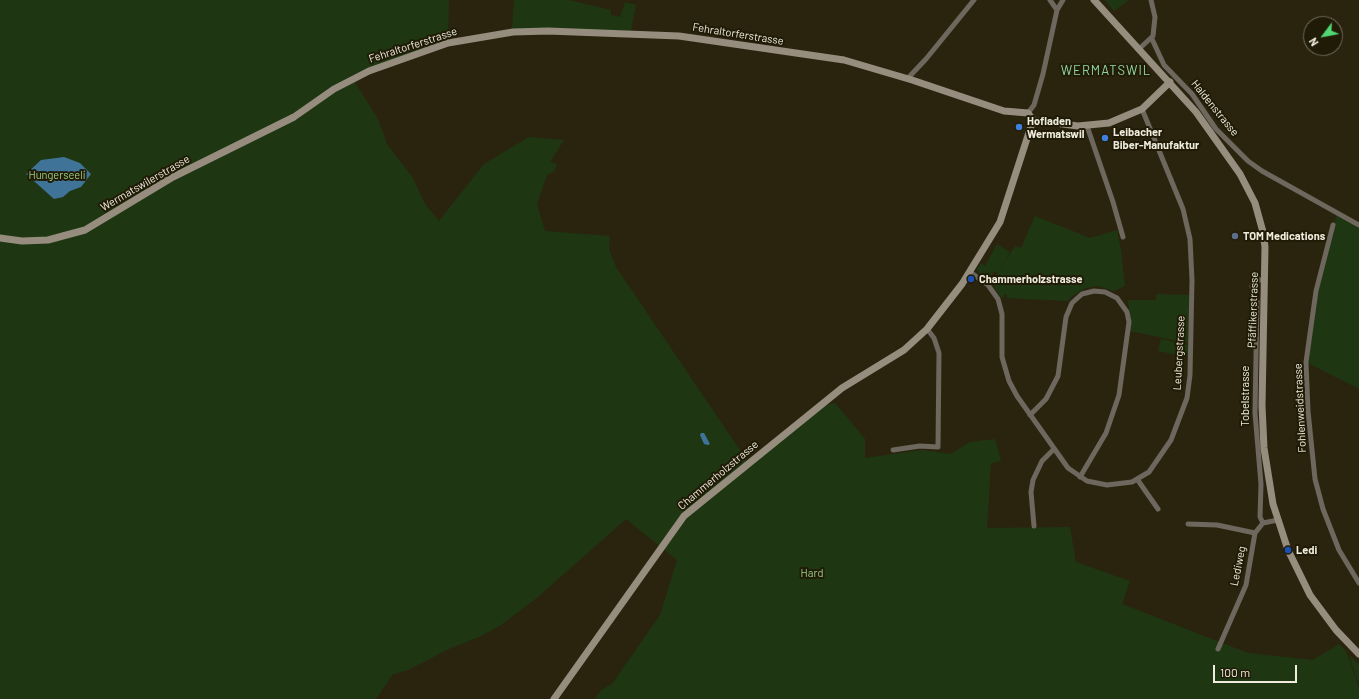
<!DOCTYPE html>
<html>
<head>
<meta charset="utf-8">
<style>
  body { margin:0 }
  #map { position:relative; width:1359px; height:699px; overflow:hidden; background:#2a240f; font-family:Barlow,sans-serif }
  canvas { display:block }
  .north { position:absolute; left:1303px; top:16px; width:40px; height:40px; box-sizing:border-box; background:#201b06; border:1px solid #736f5c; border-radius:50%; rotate:238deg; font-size:11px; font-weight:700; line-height:16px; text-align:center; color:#efecde }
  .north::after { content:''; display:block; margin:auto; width:14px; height:18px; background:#51d674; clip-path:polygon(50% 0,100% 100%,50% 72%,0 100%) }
  .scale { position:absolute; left:1213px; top:665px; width:84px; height:18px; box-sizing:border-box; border:2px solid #efecde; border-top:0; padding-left:5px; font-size:12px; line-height:14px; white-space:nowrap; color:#efecde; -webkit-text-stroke:3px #201b06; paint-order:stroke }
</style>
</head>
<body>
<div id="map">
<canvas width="1359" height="699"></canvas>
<div class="north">N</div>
<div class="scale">100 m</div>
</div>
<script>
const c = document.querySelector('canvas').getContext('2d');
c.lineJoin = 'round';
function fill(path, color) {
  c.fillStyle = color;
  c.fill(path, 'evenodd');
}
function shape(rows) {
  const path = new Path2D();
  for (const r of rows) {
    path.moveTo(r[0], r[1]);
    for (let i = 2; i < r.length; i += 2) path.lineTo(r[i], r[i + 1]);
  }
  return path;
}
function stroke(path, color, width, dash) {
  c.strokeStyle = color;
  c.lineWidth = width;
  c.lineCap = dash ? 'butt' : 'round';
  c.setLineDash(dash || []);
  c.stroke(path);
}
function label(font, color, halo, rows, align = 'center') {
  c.font = font + ' Barlow,sans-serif';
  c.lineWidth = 4;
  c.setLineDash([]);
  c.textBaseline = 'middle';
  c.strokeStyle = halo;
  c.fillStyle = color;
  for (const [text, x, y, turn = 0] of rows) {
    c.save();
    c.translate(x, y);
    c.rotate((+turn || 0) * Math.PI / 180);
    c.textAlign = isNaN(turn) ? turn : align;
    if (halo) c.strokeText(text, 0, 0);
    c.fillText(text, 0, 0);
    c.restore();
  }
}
fill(shape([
  [0,0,449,0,448,38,446,42,351,76,378,119,387,144,413,178,425,204,439,221,484,164,529,137,564,140,550,162,557,164,555,171,547,175,537,204,545,231,610,236,609,249,616,267,748,462,820,406,835,403,865,439,865,458,922,450,951,454,970,442,995,439,1001,461,991,463,987,528,1070,527,1076,562,1130,581,1122,604,1248,653,1313,660,1339,644,1346,651,1355,676,1359,688,1359,699,595,699,601,690,612,684,660,615,677,560,626,519,538,597,501,625,481,636,449,649,408,670,393,674,376,699,0,699],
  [514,0,569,0,611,10,611,15,620,17,625,2,636,5,631,31,512,30],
  [1105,0,1129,0,1114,11],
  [1337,213,1359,225,1359,389,1306,362,1316,291],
  [1035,216,1090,238,1117,230,1121,250,1125,286,1114,291,1098,286,1086,288,1072,296,1068,301,1007,298,1007,295,1004,294,1004,298,1001,297,992,284,998,273,994,271,989,281,979,273,977,269,981,263,985,266,997,244,1010,252,999,272,1015,246,1021,248],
  [1157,294,1189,295,1188,343,1130,331,1130,315,1128,300,1156,300],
  [1161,339,1188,345,1188,357,1158,351],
  [1349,655,1359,664,1359,683,1357,679]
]), '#1e3712');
fill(shape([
  [64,157,80,163,91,174,81,187,70,191,63,197,54,199,26,174,41,160],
  [701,433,704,433,710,444,708,445,704,444,700,435]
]), '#3f7398');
stroke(shape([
  [1050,0,1057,10],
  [1152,39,1164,65,1192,94,1216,129,1248,161,1262,171,1359,225],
  [1139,49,1153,36,1155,17,1151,0],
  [908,78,926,59,974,0],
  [1028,113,1034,105,1043,74,1057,10,1063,0],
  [1087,126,1113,202,1123,237],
  [1333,225,1316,291,1306,362,1308,411,1315,479,1323,509,1339,550,1359,583],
  [970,272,988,285,998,299,1002,314,1002,357,1009,381,1017,396,1068,468,1087,481,1107,485,1132,482,1149,472,1171,440,1187,398,1190,375,1192,280,1190,239,1183,209,1142,109],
  [1030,415,1046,399,1058,376,1066,317,1072,303,1082,294,1094,291,1105,292,1117,298,1127,312,1129,322,1119,395,1106,433,1080,477],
  [893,450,920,446,938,447,939,353,934,338,927,329],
  [1137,479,1158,509],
  [1263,523,1260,517,1261,484,1255,413,1257,301,1252,286,1256,280,1265,280],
  [1188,524,1217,525,1255,533],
  [1034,526,1031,492,1033,480,1042,461,1054,449],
  [1218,649,1246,585,1255,533,1263,523,1278,520]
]), '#6e675e', 5);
stroke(shape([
  [1094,0,1196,112,1240,174,1255,203,1263,232,1265,247,1262,406,1264,448,1273,504,1288,550,1310,595,1336,630,1359,654],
  [1033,120,1078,126,1109,123,1142,109,1170,82],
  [0,238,22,241,48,240,85,230,173,177,294,117,334,89,369,71,448,43,513,32,548,31,679,36,844,60,912,80,1004,111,1028,113,1033,120],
  [554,699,684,516,842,388,904,350,927,329,962,284,1000,222,1033,120]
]), '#978d7e', 7);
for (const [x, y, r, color] of [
  [1019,127,4,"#3f7fe0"],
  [1105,138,4,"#3f7fe0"],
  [1235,236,4,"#5c6f8a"],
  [971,279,4,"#1a4fb4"],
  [1288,550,4,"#1a4fb4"]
]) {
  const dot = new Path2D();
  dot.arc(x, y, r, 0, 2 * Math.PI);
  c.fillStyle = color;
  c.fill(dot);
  stroke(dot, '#201b06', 1.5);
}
label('11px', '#efecde', '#201b06', [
  ["Fehraltorferstrasse",738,34,9],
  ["Fehraltorferstrasse",413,45,-18],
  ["Haldenstrasse",1215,108,51],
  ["Wermatswilerstrasse",145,183,-30],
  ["Pfäffikerstrasse",1253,310,-88],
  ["Leubergstrasse",1179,353,-87],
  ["Tobelstrasse",1245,396,-90],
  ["Fohlenweidstrasse",1300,408,-93],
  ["Chammerholzstrasse",718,475,-40],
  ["Lediweg",1238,566,-78]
]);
label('bold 11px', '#efecde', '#201b06', [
  ["Hofladen",1027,121],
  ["Wermatswil",1027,134],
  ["Leibacher",1113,132],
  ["Biber-Manufaktur",1113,145],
  ["TOM Medications",1243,236],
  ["Chammerholzstrasse",979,279],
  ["Ledi",1296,550]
], 'left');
label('11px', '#9dcf87', '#201b06', [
  ["Hungerseeli",57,175],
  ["Hard",812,573]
]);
c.letterSpacing = '1px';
label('13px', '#93d49e', '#201b06', [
  ["WERMATSWIL",1106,71]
]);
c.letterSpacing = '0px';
</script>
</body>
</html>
